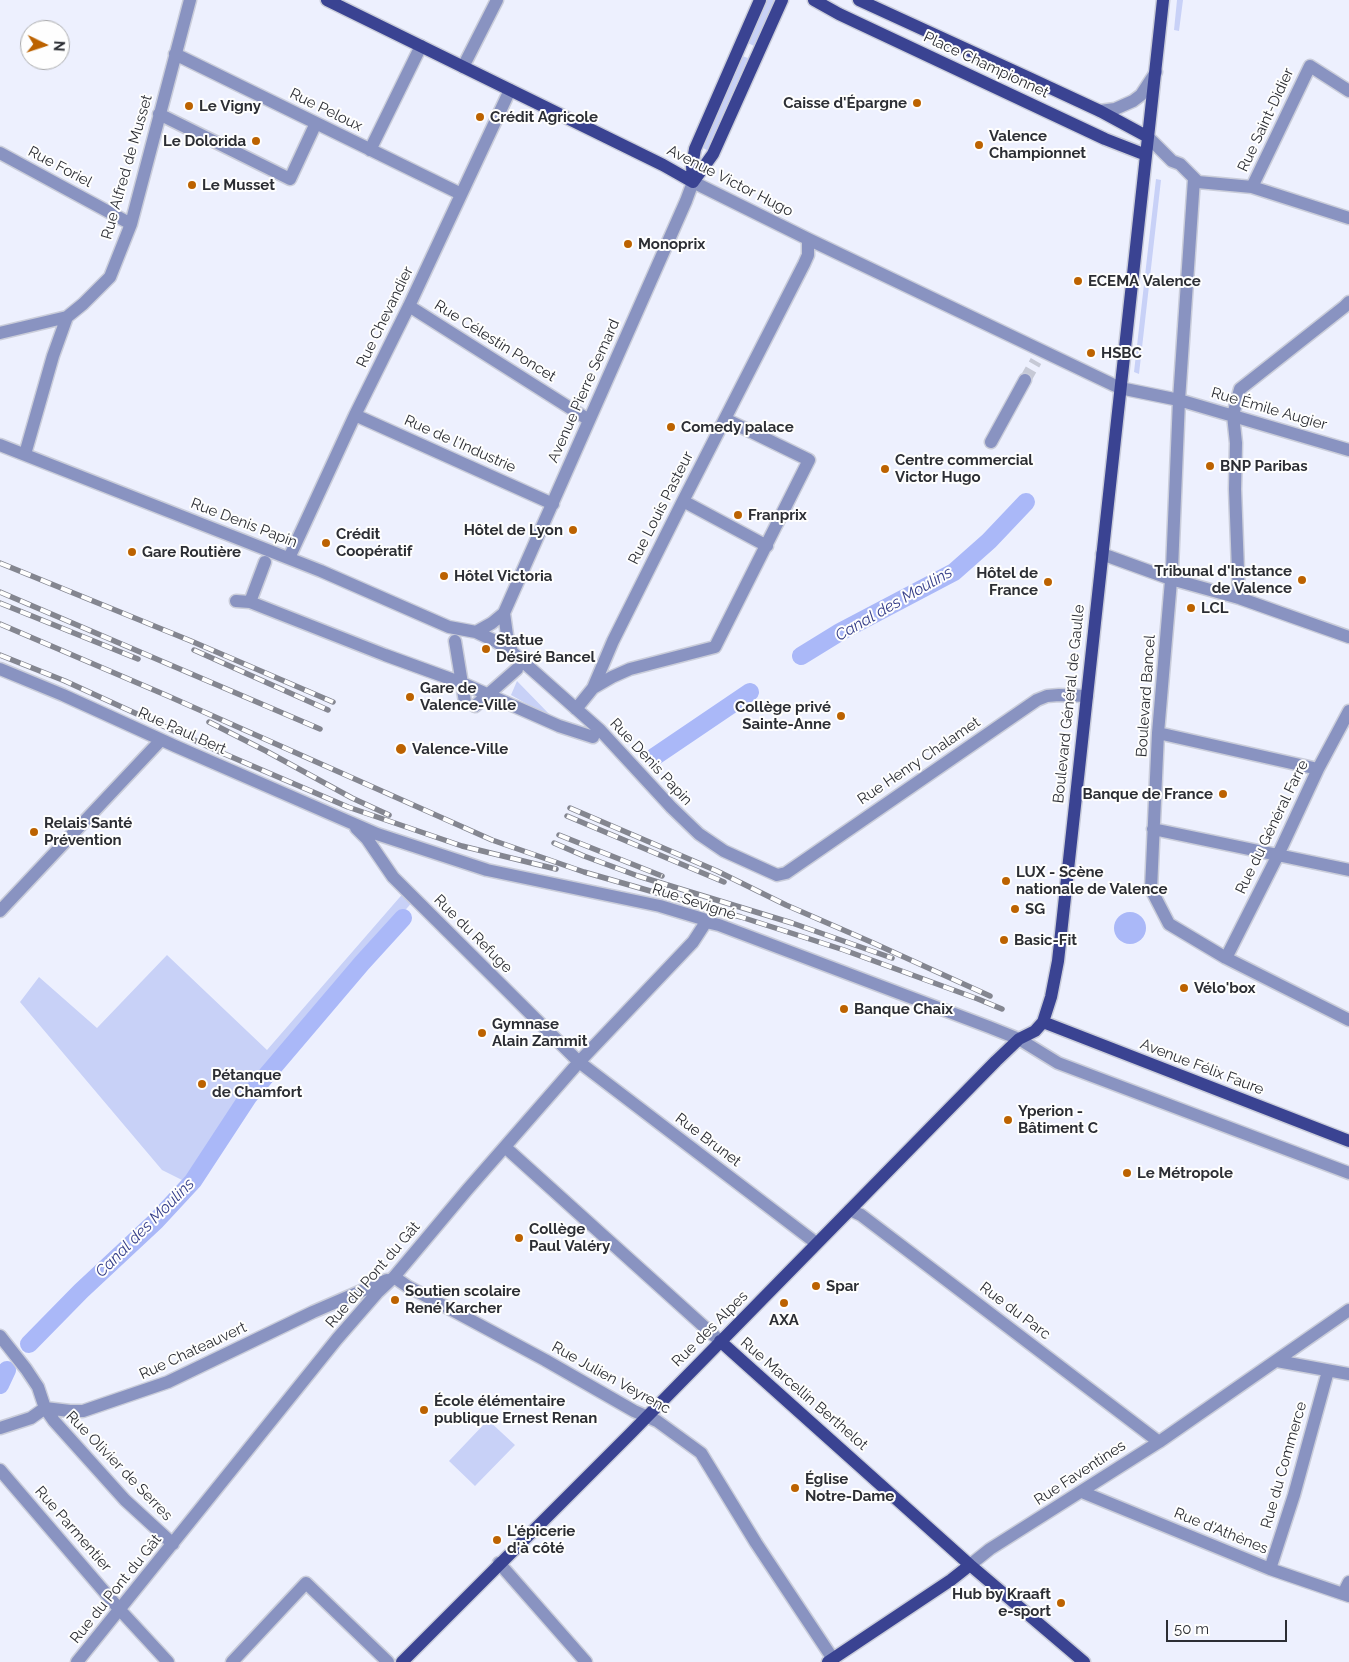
<!DOCTYPE html>
<html>
<head>
<meta charset="utf-8">
<style>
  body { margin:0 }
  #map { position:relative; width:1349px; height:1662px; overflow:hidden; background:#edf0fe; font-family:Raleway,sans-serif }
  canvas { display:block }
  .north { position:absolute; left:20px; top:20px; width:50px; height:50px; box-sizing:border-box; background:#fefefe; border:1px solid #aaabad; border-radius:50%; rotate:94deg; font-size:14px; font-weight:700; line-height:20px; text-align:center; color:#2c2e34 }
  .north::after { content:''; display:block; margin:auto; width:18px; height:22px; background:#bc6200; clip-path:polygon(50% 0,100% 100%,50% 72%,0 100%) }
  .scale { position:absolute; left:1166px; top:1620px; width:121px; height:22px; box-sizing:border-box; border:2px solid #2c2e34; border-top:0; padding-left:6px; font-size:15px; line-height:18px; white-space:nowrap; color:#2c2e34; -webkit-text-stroke:4px #fefefe; paint-order:stroke }
</style>
</head>
<body>
<div id="map">
<canvas width="1349" height="1662"></canvas>
<div class="north">N</div>
<div class="scale">50 m</div>
</div>
<script>
const c = document.querySelector('canvas').getContext('2d');
c.lineJoin = 'round';
function fill(path, color) {
  c.fillStyle = color;
  c.fill(path, 'evenodd');
}
function shape(rows) {
  const path = new Path2D();
  for (const r of rows) {
    if (r.length === 3) {
      path.moveTo(r[0] + r[2], r[1]);
      path.arc(r[0], r[1], r[2], 0, 2 * Math.PI);
      continue;
    }
    path.moveTo(r[0], r[1]);
    for (let i = 2; i < r.length; i += 2) path.lineTo(r[i], r[i + 1]);
  }
  return path;
}
function stroke(path, color, width, dash) {
  c.strokeStyle = color;
  c.lineWidth = width;
  c.lineCap = dash ? 'butt' : 'round';
  c.setLineDash(dash || []);
  c.stroke(path);
}
function label(font, color, halo, rows, align = 'center') {
  c.font = font + ' Raleway,sans-serif';
  c.lineWidth = 4;
  c.setLineDash([]);
  c.textBaseline = 'middle';
  c.strokeStyle = halo;
  c.fillStyle = color;
  for (const [text, x, y, turn = 0] of rows) {
    c.save();
    c.translate(x, y);
    c.rotate((+turn || 0) * Math.PI / 180);
    c.textAlign = isNaN(turn) ? turn : align;
    if (halo) c.strokeText(text, 0, 0);
    c.fillText(text, 0, 0);
    c.restore();
  }
}
fill(shape([
  [766,0,775,0,754,46,748,43],
  [1177,0,1183,0,1179,31,1174,30],
  [742,56,748,58,707,150,703,148],
  [1156,179,1161,180,1139,374,1134,372],
  [517,681,555,720,511,695],
  [406,890,415,899,272,1061,184,1181,162,1170,20,1002,39,977,97,1028,167,955,267,1050],
  [488,1420,515,1445,475,1486,449,1461]
]), '#c8d1f7');
fill(shape([
  [1130,928,16]
]), '#aab8f8');
stroke(shape([
  [801,656,840,632,954,572,989,541,1026,502],
  [654,757,750,692],
  [29,1344,81,1291,156,1221,193,1181,248,1097,362,963,403,918],
  [0,1385,7,1370]
]), '#aab8f8', 18);
stroke(shape([
  [1025,380,1036,361]
]), '#c6c9d6', 12, [12, 6]);
const minor = shape([
  [175,54,461,194],
  [463,67,497,0],
  [1100,111,1115,109,1133,101,1141,95,1156,72],
  [159,114,290,179,316,123],
  [1148,137,1172,161,1180,164,1198,182,1252,187,1349,218],
  [370,150,421,46],
  [0,153,131,224],
  [1194,179,1179,400,1172,569,1158,733,1151,889,1169,924,1226,958,1349,1020],
  [1252,187,1310,66,1349,91],
  [409,306,589,420],
  [0,333,67,317,83,304,110,277,131,224,190,0],
  [355,415,553,504],
  [991,442,1025,380],
  [0,445,321,571,449,627,476,632,495,641,512,652,600,730,671,807,699,834,724,851,777,875,786,873,1037,700,1047,696,1059,695,1087,696],
  [25,454,53,356,67,317],
  [683,501,767,546],
  [1102,554,1171,579,1239,598,1349,637],
  [289,558,355,415,409,306,510,90],
  [1239,598,1235,489,1236,443,1233,415,1240,389,1344,307,1349,302],
  [236,601,250,602,385,655,462,683,559,726,593,737],
  [250,602,265,562],
  [504,613,507,635,512,652],
  [476,632,492,623,504,613,686,201,693,182,808,239,1120,388,1179,400,1349,450],
  [455,641,465,702],
  [0,669,63,695,175,746,377,834,487,870,660,906,703,919,706,922,719,925,989,1027,1019,1039,1058,1063,1349,1173],
  [593,688,612,677,630,669,715,647,809,460,725,419],
  [475,706,517,669],
  [576,709,593,688,613,641,683,501,804,264,808,255,808,239],
  [1158,733,1318,769],
  [356,828,367,839,393,877,579,1062,816,1243],
  [1153,829,1349,870],
  [0,911,161,740],
  [1226,958,1278,855,1318,769,1349,711],
  [505,1147,720,1341],
  [850,1210,861,1215,1159,1442],
  [394,1277,407,1286,545,1360,634,1411,657,1421,701,1453,756,1543,833,1659],
  [0,1336,26,1369,38,1387,45,1408,54,1421,125,1500,173,1544],
  [1277,1361,1349,1374],
  [0,1428,31,1418,45,1408,70,1411,83,1411,168,1382,313,1312,387,1280],
  [0,1470,120,1610,168,1662],
  [1082,1492,1270,1569,1349,1596],
  [499,1563,586,1662],
  [970,1565,990,1549,1159,1442,1349,1310],
  [1270,1569,1294,1495,1328,1371],
  [1343,1594,1349,1582],
  [77,1662,337,1339,377,1293,394,1277,467,1190,579,1062,693,942,706,922],
  [232,1662,306,1583,388,1662]
]);
const major = shape([
  [327,0,663,165,693,182],
  [814,0,839,14,1105,139,1146,155],
  [859,0,1029,78,1100,111,1148,137],
  [693,182,713,154,782,0],
  [693,182,692,166,695,149,760,0],
  [1043,1022,1349,1141],
  [720,1341,970,1565,1084,1662],
  [402,1662,630,1434,996,1061,1019,1039,1035,1031,1043,1022,1051,997,1058,961,1163,0],
  [828,1662,951,1580,970,1565]
]);
stroke(minor, '#cacdda', 15);
stroke(major, '#cacdda', 15);
stroke(minor, '#8993c1', 12);
stroke(major, '#3a4392', 12);
const rail = shape([
  [0,563,191,641,333,702],
  [0,592,320,729],
  [0,603,138,659],
  [0,624,168,696,492,840,584,872,741,917,844,950,978,999,1002,1009],
  [194,650,328,710],
  [0,655,65,681,220,752,348,807,462,846,556,869],
  [209,722,266,751,352,798,389,815],
  [570,808,717,871,786,905,871,942,990,996],
  [567,816,724,882],
  [559,835,662,876],
  [554,843,584,856,638,876,792,923,892,958]
]);
stroke(rail, '#848690', 5.5);
stroke(rail, '#fefefe', 4, [11]);
for (const [x, y, r, color] of [
  [917,103,5,"#bc6200"],
  [189,106,5,"#bc6200"],
  [480,117,5,"#bc6200"],
  [256,141,5,"#bc6200"],
  [979,145,5,"#bc6200"],
  [192,185,5,"#bc6200"],
  [628,244,5,"#bc6200"],
  [1078,281,5,"#bc6200"],
  [1091,353,5,"#bc6200"],
  [671,427,5,"#bc6200"],
  [1210,466,5,"#bc6200"],
  [885,469,5,"#bc6200"],
  [738,515,5,"#bc6200"],
  [573,530,5,"#bc6200"],
  [326,543,5,"#bc6200"],
  [132,552,5,"#bc6200"],
  [444,576,5,"#bc6200"],
  [1302,580,5,"#bc6200"],
  [1048,582,5,"#bc6200"],
  [1191,608,5,"#bc6200"],
  [486,649,5,"#bc6200"],
  [410,697,5,"#bc6200"],
  [841,716,5,"#bc6200"],
  [401,749,6,"#bc6200"],
  [1223,794,5,"#bc6200"],
  [34,832,5,"#bc6200"],
  [1006,881,5,"#bc6200"],
  [1015,909,5,"#bc6200"],
  [1004,940,5,"#bc6200"],
  [1184,988,5,"#bc6200"],
  [844,1009,5,"#bc6200"],
  [482,1033,5,"#bc6200"],
  [202,1084,5,"#bc6200"],
  [1008,1120,5,"#bc6200"],
  [1127,1173,5,"#bc6200"],
  [519,1238,5,"#bc6200"],
  [816,1286,5,"#bc6200"],
  [395,1300,5,"#bc6200"],
  [784,1303,5,"#bc6200"],
  [424,1410,5,"#bc6200"],
  [795,1488,5,"#bc6200"],
  [497,1540,5,"#bc6200"],
  [1061,1603,5,"#bc6200"]
]) {
  const dot = new Path2D();
  dot.arc(x, y, r, 0, 2 * Math.PI);
  c.fillStyle = color;
  c.fill(dot);
  stroke(dot, '#fefefe', 2);
}
label('15px', '#2c2e34', '#fefefe', [
  ["Place Championnet",986,65,25],
  ["Rue Peloux",326,110,26],
  ["Rue Saint-Didier",1266,120,-65],
  ["Rue Foriel",60,167,28],
  ["Rue Alfred de Musset",127,167,-74],
  ["Avenue Victor Hugo",730,181,27],
  ["Rue Chevandier",385,317,-64],
  ["Rue Célestin Poncet",495,341,32],
  ["Avenue Pierre Semard",584,391,-66],
  ["Rue Émile Augier",1269,409,16],
  ["Rue de l'Industrie",460,444,24],
  ["Rue Louis Pasteur",661,508,-63],
  ["Rue Denis Papin",244,523,21],
  ["Boulevard Bancel",1146,696,-86],
  ["Boulevard Général de Gaulle",1069,704,-84],
  ["Rue Paul Bert",182,731,24],
  ["Rue Henry Chalamet",919,761,-34],
  ["Rue Denis Papin",651,762,47],
  ["Rue du Général Farre",1272,827,-64],
  ["Rue Sevigné",694,902,18],
  ["Rue du Refuge",473,934,45],
  ["Avenue Félix Faure",1202,1067,21],
  ["Rue Brunet",708,1140,37],
  ["Rue du Pont du Gât",373,1275,-49],
  ["Rue du Parc",1015,1311,37],
  ["Rue des Alpes",710,1329,-45],
  ["Rue Chateauvert",193,1351,-25],
  ["Rue Julien Veyrenc",611,1378,29],
  ["Rue Marcellin Berthelot",804,1394,41],
  ["Rue du Commerce",1284,1465,-74],
  ["Rue Olivier de Serres",119,1466,46],
  ["Rue Faventines",1080,1473,-33],
  ["Rue Parmentier",73,1529,49],
  ["Rue d'Athènes",1221,1531,22],
  ["Rue du Pont du Gât",116,1589,-51]
]);
label('bold 15px', '#2c2e34', '#fefefe', [
  ["Caisse d'Épargne",907,103,"right"],
  ["Le Vigny",199,106],
  ["Crédit Agricole",490,117],
  ["Valence",989,136],
  ["Championnet",989,153],
  ["Le Dolorida",246,141,"right"],
  ["Le Musset",202,185],
  ["Monoprix",638,244],
  ["ECEMA Valence",1088,281],
  ["HSBC",1101,353],
  ["Comedy palace",681,427],
  ["Centre commercial",895,460],
  ["Victor Hugo",895,477],
  ["BNP Paribas",1220,466],
  ["Franprix",748,515],
  ["Hôtel de Lyon",563,530,"right"],
  ["Crédit",336,534],
  ["Coopératif",336,551],
  ["Gare Routière",142,552],
  ["Tribunal d'Instance",1292,571,"right"],
  ["de Valence",1292,588,"right"],
  ["Hôtel de",1038,573,"right"],
  ["France",1038,590,"right"],
  ["Hôtel Victoria",454,576],
  ["LCL",1201,608],
  ["Statue",496,640],
  ["Désiré Bancel",496,657],
  ["Gare de",420,688],
  ["Valence-Ville",420,705],
  ["Collège privé",831,707,"right"],
  ["Sainte-Anne",831,724,"right"],
  ["Valence-Ville",412,749],
  ["Banque de France",1213,794,"right"],
  ["Relais Santé",44,823],
  ["Prévention",44,840],
  ["LUX - Scène",1016,872],
  ["nationale de Valence",1016,889],
  ["SG",1025,909],
  ["Basic-Fit",1014,940],
  ["Vélo'box",1194,988],
  ["Banque Chaix",854,1009],
  ["Gymnase",492,1024],
  ["Alain Zammit",492,1041],
  ["Pétanque",212,1075],
  ["de Chamfort",212,1092],
  ["Yperion -",1018,1111],
  ["Bâtiment C",1018,1128],
  ["Le Métropole",1137,1173],
  ["Collège",529,1229],
  ["Paul Valéry",529,1246],
  ["Spar",826,1286],
  ["Soutien scolaire",405,1291],
  ["René Karcher",405,1308],
  ["AXA",784,1320,"center"],
  ["École élémentaire",434,1401],
  ["publique Ernest Renan",434,1418],
  ["Église",805,1479],
  ["Notre-Dame",805,1496],
  ["L'épicerie",507,1531],
  ["d'à côté",507,1548],
  ["Hub by Kraaft",1051,1594,"right"],
  ["e-sport",1051,1611,"right"]
], 'left');
label('italic 16px', '#37408a', '#fefefe', [
  ["Canal des Moulins",894,604,-30],
  ["Canal des Moulins",145,1228,-45]
]);
</script>
</body>
</html>
